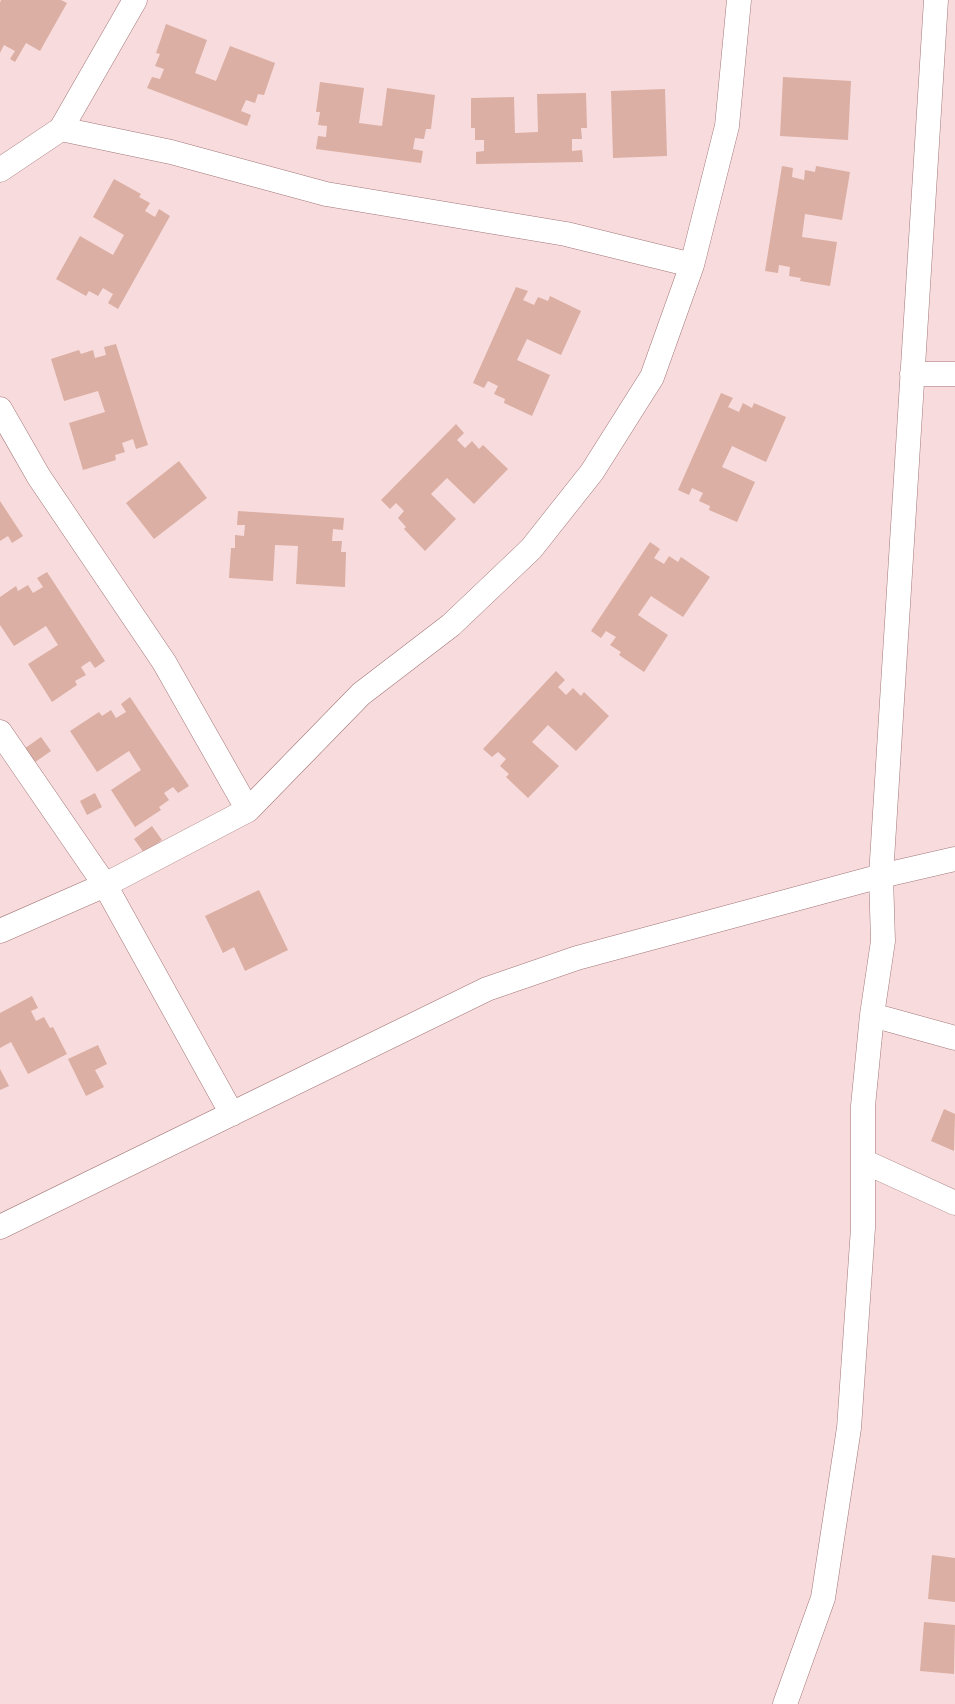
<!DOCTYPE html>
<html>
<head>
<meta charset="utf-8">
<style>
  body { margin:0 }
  canvas { display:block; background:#f8dbdc }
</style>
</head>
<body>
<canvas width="955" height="1704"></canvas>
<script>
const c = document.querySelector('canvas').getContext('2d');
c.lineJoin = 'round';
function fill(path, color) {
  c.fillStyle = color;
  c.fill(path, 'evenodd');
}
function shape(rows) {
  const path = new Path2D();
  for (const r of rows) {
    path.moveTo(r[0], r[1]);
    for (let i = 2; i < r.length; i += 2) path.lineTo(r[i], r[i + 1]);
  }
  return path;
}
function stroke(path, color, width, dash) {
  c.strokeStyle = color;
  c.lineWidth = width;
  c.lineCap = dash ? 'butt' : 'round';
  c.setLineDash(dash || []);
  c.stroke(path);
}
fill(shape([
  [1,0,61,0,67,3,40,51,26,43,15,62,10,59,15,51,4,45,0,53,0,3],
  [166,24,207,40,195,73,216,81,230,46,275,63,264,95,258,94,255,103,246,100,241,111,251,115,247,126,147,88,152,77,160,79,164,69,155,66,160,54,156,53],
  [783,77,851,81,848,140,780,136],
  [320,82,364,88,359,123,382,126,387,88,435,95,431,129,426,129,424,139,415,138,413,149,423,151,421,163,316,149,318,136,326,137,327,126,318,125,320,112,316,112],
  [665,89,667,156,613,158,611,91],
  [586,93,587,128,581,128,582,139,572,139,572,151,582,150,583,162,476,164,476,152,484,151,484,140,475,140,475,128,471,128,471,98,514,97,515,133,538,132,537,94],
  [782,166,793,168,792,177,804,180,805,170,815,172,816,166,850,172,842,220,805,214,802,237,837,242,830,286,800,281,801,278,789,276,790,267,779,265,778,273,765,271],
  [114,179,141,194,139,197,150,203,145,211,155,217,159,209,170,216,118,309,108,303,113,294,103,288,98,296,89,291,86,296,56,279,80,236,113,255,124,235,93,217],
  [516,287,528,291,523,300,534,305,538,297,548,301,550,296,581,311,561,355,527,339,517,360,550,375,532,416,504,403,505,399,494,394,498,386,488,381,484,388,473,383],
  [116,344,148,445,136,449,133,439,122,443,125,452,115,455,116,460,83,470,69,423,105,412,98,391,64,401,51,359,79,350,81,354,93,350,95,358,106,355,104,347],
  [721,393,733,398,728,407,739,412,743,403,752,408,754,403,786,417,766,462,732,446,722,467,755,482,737,522,709,510,710,506,699,501,703,493,692,488,689,495,678,490],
  [456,424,464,433,457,440,465,448,472,441,479,449,483,445,508,469,474,504,447,478,431,494,456,519,425,551,404,529,406,527,398,518,404,511,396,503,390,509,381,500],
  [179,461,207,498,154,539,126,503],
  [0,501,23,536,12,543,8,536,0,541],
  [238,511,344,518,343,530,333,529,332,541,342,541,341,552,346,552,345,587,296,584,298,546,275,545,273,581,229,578,231,548,235,548,235,535,244,536,245,525,237,525],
  [650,542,660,549,654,558,664,564,669,556,678,562,681,557,710,577,683,617,651,596,638,615,668,635,644,672,619,655,621,652,610,645,616,637,606,631,601,638,591,631],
  [47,572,105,661,95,668,90,661,81,667,86,675,75,681,77,685,52,702,28,664,58,645,46,626,14,646,0,625,0,597,16,586,18,591,28,585,33,593,43,587,37,578],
  [556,671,565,680,558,687,566,695,573,688,581,696,584,692,609,716,576,751,548,725,532,742,559,766,528,798,506,777,509,774,500,766,506,759,498,752,492,757,483,749],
  [130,697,189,786,178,793,173,787,164,793,169,800,159,807,161,810,135,827,111,790,141,770,129,751,97,772,70,731,99,712,102,716,111,710,116,718,126,712,121,704],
  [41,737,51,751,31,765,21,751],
  [95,793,102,807,87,815,80,801],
  [152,826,162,840,144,853,134,839],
  [259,890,288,950,245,971,234,947,223,953,205,916],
  [32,996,38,1008,31,1011,36,1021,44,1017,50,1028,53,1027,67,1054,28,1074,11,1042,0,1048,0,1013],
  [98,1045,107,1064,95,1070,104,1087,86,1096,68,1059],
  [0,1069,9,1086,0,1090],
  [944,1109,955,1114,954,1151,931,1141],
  [932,1555,955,1558,955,1602,928,1599],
  [924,1622,955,1625,954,1674,920,1671]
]), '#dbafa3');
const street = shape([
  [61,129,171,152,326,194,566,234,692,265],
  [0,170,61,129,135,0],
  [912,374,955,374],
  [0,409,39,477,164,662,248,810],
  [0,732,105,885,232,1114],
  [0,931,105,885,248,810,361,694,451,625,531,549,592,472,652,377,692,265,727,126,739,0],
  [872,1015,955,1038],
  [863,1161,955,1203],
  [0,1227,487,989,577,958,881,876,955,859],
  [785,1704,823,1598,849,1428,863,1228,863,1106,872,1015,883,941,881,876,936,0]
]);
stroke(street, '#a37779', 25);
stroke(street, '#fff', 24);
</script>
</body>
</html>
